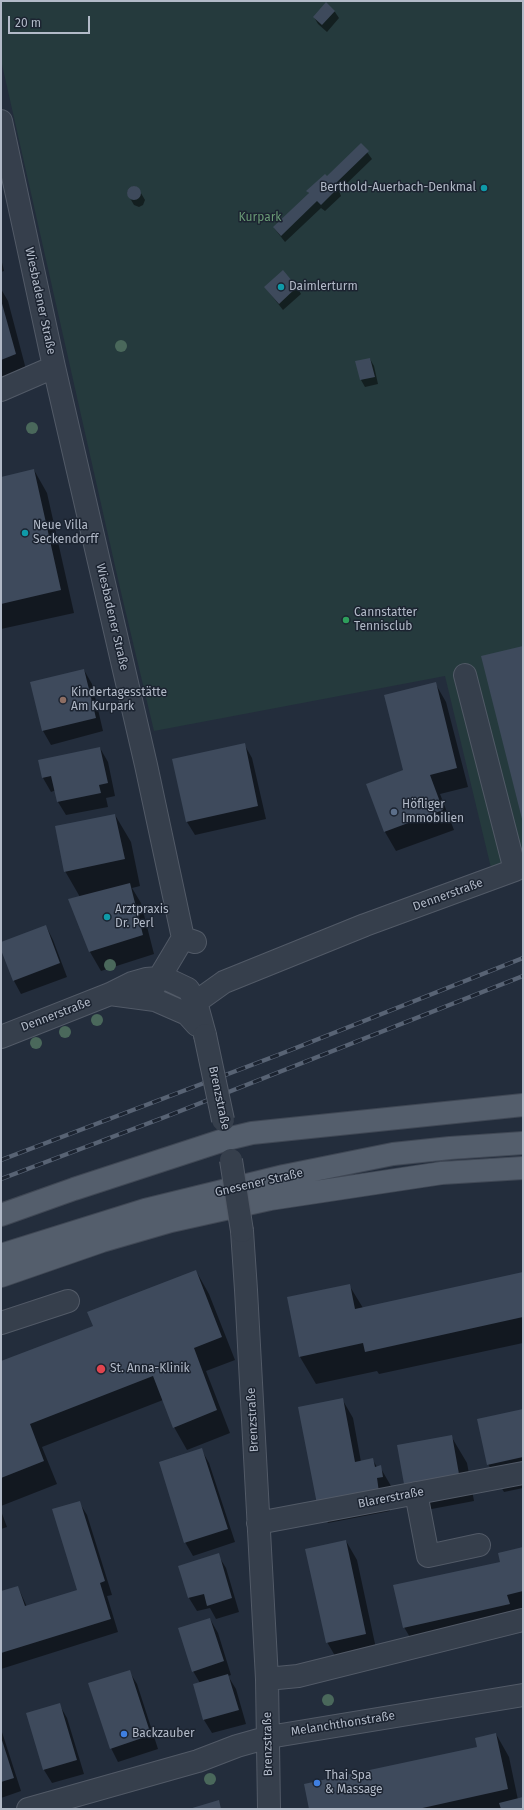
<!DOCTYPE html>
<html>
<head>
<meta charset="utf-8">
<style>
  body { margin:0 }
  #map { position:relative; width:524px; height:1810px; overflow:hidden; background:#232d3c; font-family:"Fira Sans",sans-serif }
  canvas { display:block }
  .frame { position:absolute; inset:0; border:2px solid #b2bac8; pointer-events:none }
  .scale { position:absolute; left:8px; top:16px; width:82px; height:18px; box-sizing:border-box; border:2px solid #b2bac8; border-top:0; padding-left:5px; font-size:12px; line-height:14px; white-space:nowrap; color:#b2bac8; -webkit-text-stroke:3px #1c2431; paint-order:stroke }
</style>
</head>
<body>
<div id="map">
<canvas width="524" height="1810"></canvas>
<div class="frame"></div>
<div class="scale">20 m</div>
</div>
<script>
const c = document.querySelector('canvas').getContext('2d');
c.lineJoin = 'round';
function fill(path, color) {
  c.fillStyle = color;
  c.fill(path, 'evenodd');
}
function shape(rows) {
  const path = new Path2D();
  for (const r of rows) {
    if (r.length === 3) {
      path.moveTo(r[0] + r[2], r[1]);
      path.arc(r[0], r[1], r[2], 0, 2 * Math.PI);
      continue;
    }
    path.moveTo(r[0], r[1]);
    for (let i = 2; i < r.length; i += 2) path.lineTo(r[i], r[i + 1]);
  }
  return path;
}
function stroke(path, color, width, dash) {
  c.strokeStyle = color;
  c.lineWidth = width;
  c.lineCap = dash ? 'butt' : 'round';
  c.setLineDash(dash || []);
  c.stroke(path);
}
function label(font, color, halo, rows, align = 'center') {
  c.font = font + ' "Fira Sans",sans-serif';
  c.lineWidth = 3;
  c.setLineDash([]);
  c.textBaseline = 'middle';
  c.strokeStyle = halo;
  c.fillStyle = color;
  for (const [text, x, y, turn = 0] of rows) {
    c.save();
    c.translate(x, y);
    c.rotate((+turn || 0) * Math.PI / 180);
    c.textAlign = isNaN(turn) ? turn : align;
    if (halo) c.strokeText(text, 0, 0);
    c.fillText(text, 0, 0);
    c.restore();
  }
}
fill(shape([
  [1,1,523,1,523,860,492,872,445,676,154,731,120,588,1,60]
]), '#253a3d');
fill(shape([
  [326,4,335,12,339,18,327,32,318,24,314,17],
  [361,144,372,159,339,191,341,196,325,211,321,208,285,242,274,228,309,194,308,191,327,177],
  [134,186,138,188,145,200,143,205,139,207,134,205,127,193,129,188],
  [1,258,4,271,1,272],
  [265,287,297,287,301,294,283,310],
  [1,289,8,301,28,377,1,389],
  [370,359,374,366,378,384,365,387,361,380],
  [34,470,47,493,74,613,1,629,1,478],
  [84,670,92,684,103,731,51,745,43,731,31,683],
  [435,683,446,702,468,787,440,794,454,830,396,851,385,832,367,784,404,770],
  [244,744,252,758,266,819,195,835,187,822],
  [100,748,108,762,115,796,106,798,108,807,66,815,58,802,56,790,51,792,43,778,39,761],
  [115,815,131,842,140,886,132,888,141,903,154,954,101,971,90,952,69,899,80,897,65,871],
  [46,926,53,940,67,977,21,994,14,981,1,948,1,943],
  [196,1271,209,1294,235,1360,206,1371,230,1433,187,1450,174,1427,163,1400,42,1447,57,1484,1,1506,1,1362,94,1326],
  [523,1273,523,1343,379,1374,377,1371,316,1384,300,1357,288,1298,349,1285,363,1308],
  [342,1399,353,1418,361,1462,372,1459,377,1467,380,1467,391,1486,393,1496,387,1497,390,1511,328,1523,317,1504],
  [523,1410,523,1488,504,1492,488,1464],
  [451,1436,467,1463,474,1501,421,1511,405,1483],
  [201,1449,209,1463,235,1542,193,1556,185,1542],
  [79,1502,87,1515,112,1595,107,1596,118,1632,1,1669,1,1592,18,1587,27,1607,79,1590],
  [1,1511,7,1527,1,1529],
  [346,1541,357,1560,377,1653,338,1661,327,1642],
  [523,1548,523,1613,415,1646,404,1627],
  [218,1555,226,1568,239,1612,216,1619,210,1608,197,1611,189,1598,180,1566],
  [210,1619,218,1633,231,1675,228,1676,236,1689,246,1724,212,1733,204,1720,194,1685,200,1683,193,1671],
  [129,1671,137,1684,158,1749,118,1762,111,1748],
  [59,1704,67,1718,84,1774,52,1783,44,1770,27,1714],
  [1,1729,21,1791,1,1798],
  [496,1734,509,1757,518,1800,523,1799,523,1809,310,1809,478,1748]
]), '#0007');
fill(shape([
  [326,2,335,11,322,25,313,17],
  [361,143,369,151,335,184,338,188,321,205,317,201,281,236,273,227,309,193,306,191,325,174,327,176],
  [134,193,7],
  [283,270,297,287,279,304,264,287],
  [1,300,16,354,1,360],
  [370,358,375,377,360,380,355,361],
  [34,469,61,590,1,604,1,477],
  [523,646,523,819,522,819,481,656],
  [84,669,96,718,42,731,30,682],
  [436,682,457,768,430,775,443,810,384,832,366,784,403,770,384,695],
  [245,743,258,806,186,822,172,759],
  [100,747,108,783,99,785,101,793,57,802,51,776,42,778,38,760],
  [115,814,125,859,64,872,55,826],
  [130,883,143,935,89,952,68,899],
  [46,925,60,963,13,981,1,950,1,942],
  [196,1270,222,1337,194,1348,217,1410,173,1428,153,1376,30,1424,44,1461,1,1478,1,1361,93,1326,87,1312],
  [523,1272,523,1317,365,1352,363,1343,299,1357,287,1297,350,1284,355,1309],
  [343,1398,355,1462,373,1458,375,1467,381,1465,383,1477,377,1478,379,1492,317,1504,298,1407],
  [523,1409,523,1457,487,1465,477,1419],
  [452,1435,459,1474,404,1484,397,1445],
  [202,1448,228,1529,184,1543,159,1462],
  [80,1501,105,1581,100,1583,111,1619,1,1653,1,1591,18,1586,25,1606,77,1590,52,1509],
  [346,1540,366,1634,326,1643,305,1549],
  [523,1547,523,1591,507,1595,510,1604,403,1628,393,1585,500,1562,498,1553],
  [219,1553,232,1598,207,1606,204,1594,188,1598,178,1566],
  [210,1618,224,1661,192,1672,178,1628],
  [130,1670,151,1735,110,1749,88,1683],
  [228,1674,239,1710,203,1720,193,1684],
  [60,1703,77,1760,43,1770,26,1713],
  [496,1733,508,1789,418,1809,309,1809,304,1784,477,1747,475,1738],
  [1,1737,14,1778,1,1782],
  [523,1797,523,1809,501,1809,499,1803],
  [219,1800,221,1809,189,1809]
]), '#3e4a5c');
const minor = shape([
  [1,121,54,367,146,765,183,938,195,942],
  [1,390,54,367],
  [152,990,183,938],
  [110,994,155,1000,187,1014,197,1025],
  [187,1014,196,1002,224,982,365,925,515,870,465,675],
  [1,1037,110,994,132,983,146,979,159,978,169,980,188,989,196,1002,205,1035],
  [242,1231,246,1290,267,1679,269,1809],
  [1,1323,68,1301],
  [416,1493,428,1556,479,1545],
  [258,1523,523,1473],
  [267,1679,298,1676,523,1620],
  [28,1809,198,1761,237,1746,269,1737,523,1695]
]);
const major = shape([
  [1,1215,74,1189,227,1139,252,1133,523,1105],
  [1,1255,145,1210,284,1176,393,1154,450,1148,523,1143],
  [1,1276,102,1241,171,1221,270,1199,442,1173,523,1168]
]);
stroke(minor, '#525a67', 24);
stroke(major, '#404855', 24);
stroke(minor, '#363f4c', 22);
stroke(major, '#545e6c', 22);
const rail = shape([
  [1,1160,278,1055,523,958],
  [1,1179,165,1117,523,976]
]);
stroke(rail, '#586374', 4.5);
stroke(rail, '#1c2431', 3, [9]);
const minorBridge = shape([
  [205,1035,223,1120],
  [231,1160,242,1231]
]);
stroke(minorBridge, '#525a67', 24, []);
stroke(minorBridge, '#363f4c', 22);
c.fillStyle = '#4a685b';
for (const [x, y] of [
  [121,346],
  [32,428],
  [110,965],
  [97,1020],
  [65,1032],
  [36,1043],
  [328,1700],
  [210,1779]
]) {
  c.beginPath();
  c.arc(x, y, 6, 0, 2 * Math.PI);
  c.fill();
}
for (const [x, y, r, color] of [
  [484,188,4,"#0f9aa8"],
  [281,287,4,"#0f9aa8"],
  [25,533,4,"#0f9aa8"],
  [346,620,4,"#2e9e5b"],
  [63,700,4,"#8d6e63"],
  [394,812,4,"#5c6f8a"],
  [107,917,4,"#0f9aa8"],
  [101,1369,5,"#e0444e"],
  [124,1734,4,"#3f7fe0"],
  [317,1783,4,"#3f7fe0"]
]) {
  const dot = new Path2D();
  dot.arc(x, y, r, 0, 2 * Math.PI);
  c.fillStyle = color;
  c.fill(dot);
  stroke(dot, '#1c2431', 1.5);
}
label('12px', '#b2bac8', '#1c2431', [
  ["Berthold-Auerbach-Denkmal",476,188,"right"],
  ["Daimlerturm",289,287],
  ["Neue Villa",33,526],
  ["Seckendorff",33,540],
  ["Cannstatter",354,613],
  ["Tennisclub",354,627],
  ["Kindertagesstätte",71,693],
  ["Am Kurpark",71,707],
  ["Höfliger",402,805],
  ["Immobilien",402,819],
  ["Arztpraxis",115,910],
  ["Dr. Perl",115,924],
  ["St. Anna-Klinik",110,1369],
  ["Backzauber",132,1734],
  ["Thai Spa",325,1776],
  ["& Massage",325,1790]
], 'left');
label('12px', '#699975', '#1c2431', [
  ["Kurpark",260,218]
]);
label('12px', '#b2bac8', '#1c2431', [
  ["Wiesbadener Straße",40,301,78],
  ["Wiesbadener Straße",112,617,77],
  ["Dennerstraße",448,895,-20],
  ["Dennerstraße",56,1015,-21],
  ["Brenzstraße",219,1098,78],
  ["Gnesener Straße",259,1183,-13],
  ["Brenzstraße",253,1420,-93],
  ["Blarerstraße",391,1498,-11],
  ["Melanchthonstraße",343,1724,-9],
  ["Brenzstraße",268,1744,-91]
]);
</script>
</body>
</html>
